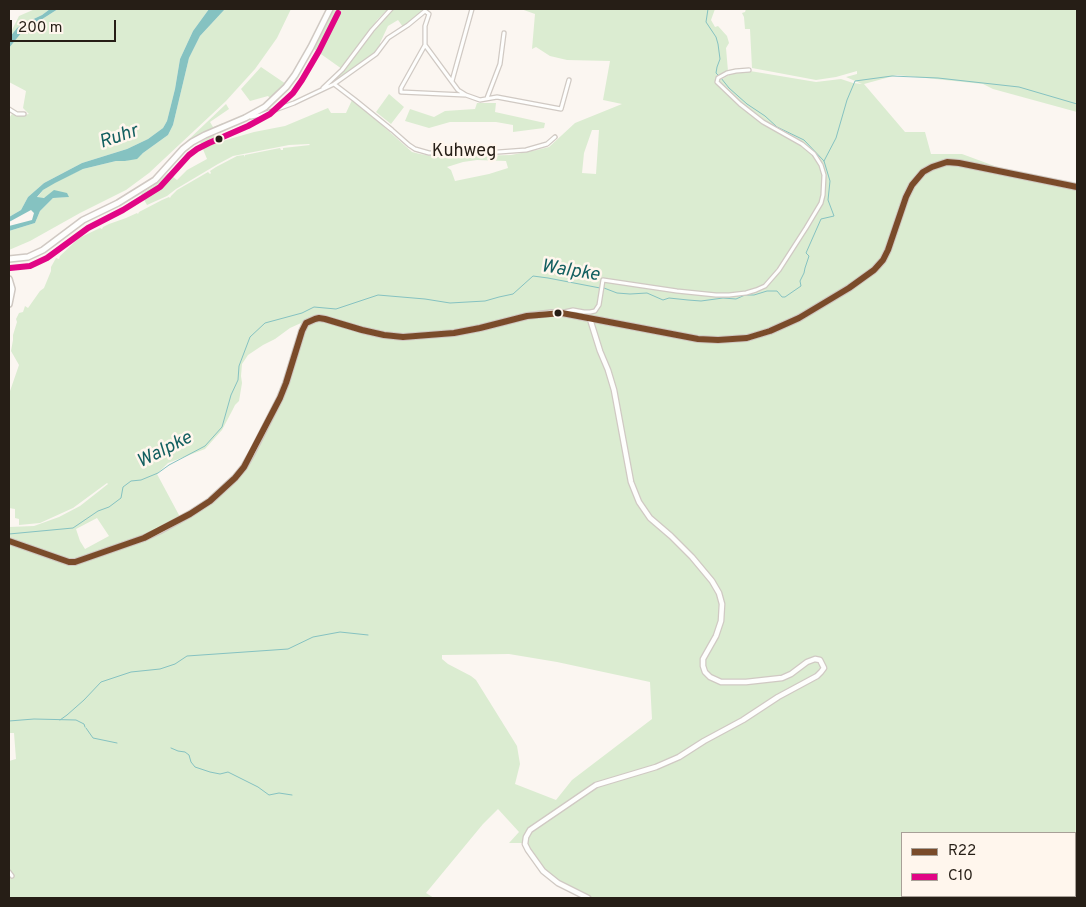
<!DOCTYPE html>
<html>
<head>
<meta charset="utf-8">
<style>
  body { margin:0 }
  #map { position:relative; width:1086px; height:907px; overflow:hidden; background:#fbf6f1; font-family:Overpass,sans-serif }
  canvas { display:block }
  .frame { position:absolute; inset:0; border:10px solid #261e16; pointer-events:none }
  .legend { position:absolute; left:901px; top:832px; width:175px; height:65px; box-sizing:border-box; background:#fff6ed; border:1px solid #a8a097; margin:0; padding:6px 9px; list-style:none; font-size:15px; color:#261e16 }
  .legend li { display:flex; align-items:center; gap:10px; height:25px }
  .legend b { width:25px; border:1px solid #a8a097 }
  .scale { position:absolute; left:10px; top:20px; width:106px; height:22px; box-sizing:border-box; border:2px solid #261e16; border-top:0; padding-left:6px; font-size:15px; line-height:18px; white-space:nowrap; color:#261e16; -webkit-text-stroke:4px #fff6ed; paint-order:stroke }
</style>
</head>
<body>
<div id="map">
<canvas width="1086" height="907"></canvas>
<div class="frame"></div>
<ul class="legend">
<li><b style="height:6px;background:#7a4b2a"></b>R22</li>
<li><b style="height:6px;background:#e10585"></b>C10</li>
</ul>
<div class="scale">200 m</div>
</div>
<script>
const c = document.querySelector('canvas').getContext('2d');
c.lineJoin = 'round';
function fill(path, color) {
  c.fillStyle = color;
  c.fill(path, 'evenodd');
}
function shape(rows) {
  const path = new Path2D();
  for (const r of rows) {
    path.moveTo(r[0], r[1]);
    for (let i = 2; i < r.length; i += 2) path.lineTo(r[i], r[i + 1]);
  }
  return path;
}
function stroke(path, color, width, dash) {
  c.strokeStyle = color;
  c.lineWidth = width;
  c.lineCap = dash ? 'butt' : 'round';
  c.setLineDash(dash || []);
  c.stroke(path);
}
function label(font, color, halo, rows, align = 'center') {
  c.font = font + ' Overpass,sans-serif';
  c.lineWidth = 5;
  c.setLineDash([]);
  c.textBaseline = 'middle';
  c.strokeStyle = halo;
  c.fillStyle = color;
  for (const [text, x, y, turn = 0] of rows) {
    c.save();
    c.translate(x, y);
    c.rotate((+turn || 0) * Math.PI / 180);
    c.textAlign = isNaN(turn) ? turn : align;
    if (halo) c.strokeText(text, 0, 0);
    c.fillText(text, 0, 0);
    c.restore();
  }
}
fill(shape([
  [35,9,50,9,42,15,23,24,17,28,9,38,9,36,19,16],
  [58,9,209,9,193,31,180,59,175,89,167,121,163,128,148,139,127,149,82,163,44,183,28,197,21,210,9,217,9,118,12,114,17,116,29,114,23,108,26,91,9,82,9,48,22,32],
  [225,9,291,9,277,38,255,69,226,101,149,173,126,190,80,213,30,241,9,250,9,231,35,223,40,211,53,198,68,197,37,198,43,190,55,182,83,169,116,161,125,161,140,156,143,153,168,135,173,125,189,58,200,36],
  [330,9,388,9,377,20,363,41,350,56,342,69,311,47],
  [393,9,423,9,415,18,403,27,398,20,388,26,380,43,381,46,376,52,331,83,340,75,382,20],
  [521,9,715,9,711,20,715,27,718,26,727,36,729,43,726,48,728,71,717,76,716,81,717,82,736,71,750,71,816,82,841,79,853,83,862,84,846,77,857,74,857,71,836,77,816,80,752,68,750,29,745,29,744,17,742,13,745,12,746,9,1077,9,1077,112,993,89,983,84,897,75,864,84,905,132,925,132,931,154,962,154,1008,171,1077,186,1077,898,585,898,555,884,547,878,532,860,523,843,509,843,519,832,498,809,483,824,426,893,434,898,9,898,9,875,11,876,9,870,9,761,16,759,14,733,9,733,9,527,34,526,59,517,80,506,108,484,107,483,73,508,40,523,19,525,19,519,15,518,15,509,9,508,9,394,19,365,11,351,13,340,13,335,17,322,16,319,19,313,23,312,25,306,28,308,40,291,44,288,51,271,51,267,56,258,59,259,60,256,79,238,100,228,102,229,103,227,109,224,126,218,137,213,138,214,139,212,162,200,169,197,170,198,171,196,177,190,208,172,210,174,211,173,210,171,216,167,237,156,244,155,245,157,245,155,280,148,281,150,283,150,283,148,310,145,309,144,289,145,233,156,218,164,176,189,167,196,147,205,141,194,155,185,168,173,177,180,187,170,207,159,200,142,214,135,219,142,254,132,285,126,328,108,331,113,346,113,352,100,373,117,412,152,420,154,437,157,511,155,537,150,549,147,575,123,622,104,603,100,610,61,567,60,550,56,536,47,532,49,535,14],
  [592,130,599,130,596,174,582,173,584,153],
  [477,160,506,161,508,168,489,174,455,181,451,170,447,167,463,162],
  [301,323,283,384,269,417,251,452,242,465,220,490,191,511,180,517,157,474,168,463,205,449,222,430,232,411,235,405,239,401,242,383,241,376,242,364,248,355,263,345,275,339,290,328],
  [97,518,109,536,85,549,80,541,76,529],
  [509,654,557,662,650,682,652,719,572,780,556,800,515,784,520,764,517,746,476,680,471,676,448,664,442,659,442,655],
  [902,833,1075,833,1075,896,902,896],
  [261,67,286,84,271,99,268,96,250,101,241,89],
  [389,94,404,107,391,124,376,112],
  [477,103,496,103,495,112,545,123,544,128,513,132,513,125,496,122,450,122,429,128,405,121,410,109,434,117,445,111,475,109],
  [226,104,229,109,210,122,213,127,223,123,223,126,188,142,187,141]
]), '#dbecd1');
fill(shape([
  [50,9,58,9,22,32,9,48,9,38,17,28,23,24,42,15],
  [209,9,225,9,200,36,189,58,173,125,168,135,143,153,137,159,125,161,116,161,83,169,55,183,43,190,37,197,44,198,54,190,67,193,69,197,53,198,40,211,35,223,9,231,9,226,32,220,34,213,31,210,9,222,9,217,21,210,28,197,44,183,82,163,127,149,148,139,163,128,167,121,175,89,180,59,193,31]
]), '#85c2c1');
stroke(shape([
  [708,9,706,22,716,37,718,44,720,59,717,67,716,73,718,75],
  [824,161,836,138,847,100,855,81,892,76,938,78,1019,87,1077,104],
  [604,288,617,293,630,294,647,293,663,300,669,298,688,300,701,301,723,298,736,299,745,295,754,295,767,291,777,291,782,297,785,297,801,286,800,281,804,273,805,268,809,256,806,253,821,219,834,216,828,200,830,181,824,161,804,140,777,127,765,116,747,104,729,88,721,78],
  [9,534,73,528,98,511,109,507,121,498,123,487,131,481,141,480,158,473,169,465,205,446,222,427,231,395,238,380,239,366,250,337,265,323,302,313,314,307,336,309,378,295,425,299,450,303,485,301,499,297,513,294,533,276,548,278,600,288],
  [60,720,67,715,84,700,101,682,131,672,160,669,175,664,187,656,288,649,313,637,340,632,368,635],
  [9,721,34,719,76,720,84,724,85,727],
  [86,728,93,738,117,743],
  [171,748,178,751,185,752,189,755,191,762,195,767,210,772,220,774,228,772,258,787,269,795,279,793,292,795]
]), '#85c2c1', 1);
const minor = shape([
  [425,45,401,88,401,92,465,95],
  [452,81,472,9],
  [334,84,355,100,392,130,409,145,415,149,429,153,485,153,526,150,547,144,555,137],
  [323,88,342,70,372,30,391,9],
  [487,98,500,64,504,33],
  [9,109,17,114,24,114],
  [251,117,261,115,294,103,334,84,376,54,388,38,408,25,425,11,429,14,425,26,425,45,458,90,466,95,480,100,497,97,561,109,569,80],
  [564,312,573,310,584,312,590,312,595,311,599,305,603,280,677,291,716,295,729,295,746,293,756,290,765,286,779,270,806,228,821,203,823,195,824,175,821,165,814,154,802,144,763,122,740,104,717,82,718,78,727,73,736,71,749,70],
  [9,872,12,876]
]);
const tertiary = shape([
  [588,898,558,883,543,871,528,850,525,844,526,837,530,830,596,785,656,767,679,757,704,741,743,720,778,697,817,676,821,672,824,668,820,660,815,659,807,662,791,674,782,678,746,682,721,682,710,677,705,672,703,666,703,659,716,636,721,621,722,604,719,593,712,581,692,557,671,536,650,518,639,502,631,482,614,390,608,370,600,351,590,319]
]);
const secondary = shape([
  [9,259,28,257,43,250,83,220,118,203,155,180,183,149,192,142,205,135,245,118,265,107,286,87,295,75,311,47,330,9],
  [9,279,12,289,9,304],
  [9,541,63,560,69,562,75,562,144,538,159,531,190,514,210,501,235,478,244,467,252,453,280,398,286,383,302,331,306,323,315,319,319,318,325,319,362,330,384,335,403,337,454,333,480,328,527,316,552,313,562,313,698,339,718,340,747,338,770,331,799,318,849,288,874,270,883,260,888,250,906,197,912,185,923,172,932,167,947,162,959,163,1077,187]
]);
stroke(minor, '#d0c9c3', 5.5);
stroke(tertiary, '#d0c9c3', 7);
stroke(secondary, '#d0c9c3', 8);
stroke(minor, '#fefefd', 3);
stroke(tertiary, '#fefefd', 4.5);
stroke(secondary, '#fefefd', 5);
stroke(shape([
  [9,541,69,562,75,562,144,538,190,514,210,501,235,478,244,467,280,398,286,383,302,331,306,323,315,319,319,318,325,319,362,330,384,335,403,337,454,333,480,328,527,316,562,313,698,339,718,340,747,338,770,331,799,318,849,288,874,270,883,260,888,250,906,197,912,185,923,172,932,167,947,162,959,163,1077,187]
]), '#7a4b2a', 6);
stroke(shape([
  [10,268,30,266,47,258,88,228,123,210,160,187,189,155,197,149,209,143,248,126,270,114,293,93,302,80,319,51,338,13]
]), '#e10585', 6);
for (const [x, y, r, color] of [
  [219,139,4.5,"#261e16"],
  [558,313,4.5,"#261e16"]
]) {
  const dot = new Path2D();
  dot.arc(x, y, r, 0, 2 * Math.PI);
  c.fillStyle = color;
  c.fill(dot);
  stroke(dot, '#fff6ed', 2);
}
label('18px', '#261e16', '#fff6ed', [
  ["Kuhweg",464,152]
]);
label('italic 19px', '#135f60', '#fff6ed', [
  ["Ruhr",119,138,-19],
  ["Walpke",570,272,9],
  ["Walpke",165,451,-27]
]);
</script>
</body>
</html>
